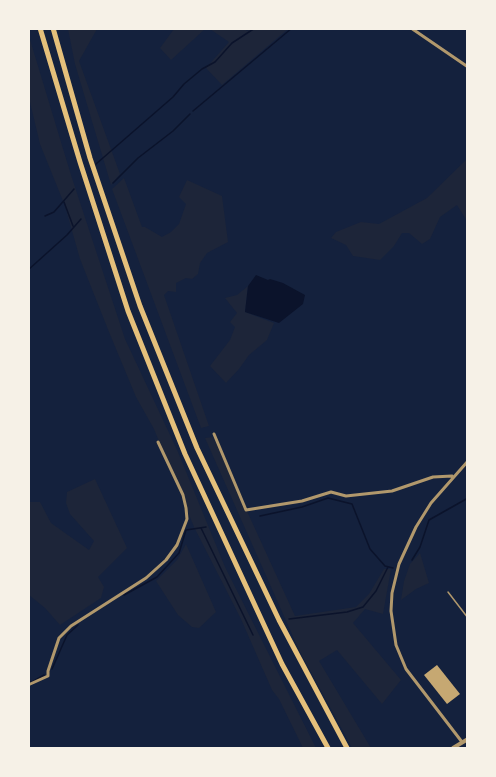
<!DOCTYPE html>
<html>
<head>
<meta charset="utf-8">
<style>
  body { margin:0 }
  #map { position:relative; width:496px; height:777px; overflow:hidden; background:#14213d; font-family:Overpass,sans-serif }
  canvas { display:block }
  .frame { position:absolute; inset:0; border:30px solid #f6f1e7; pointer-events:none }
</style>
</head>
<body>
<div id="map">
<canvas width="496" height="777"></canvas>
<div class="frame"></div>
</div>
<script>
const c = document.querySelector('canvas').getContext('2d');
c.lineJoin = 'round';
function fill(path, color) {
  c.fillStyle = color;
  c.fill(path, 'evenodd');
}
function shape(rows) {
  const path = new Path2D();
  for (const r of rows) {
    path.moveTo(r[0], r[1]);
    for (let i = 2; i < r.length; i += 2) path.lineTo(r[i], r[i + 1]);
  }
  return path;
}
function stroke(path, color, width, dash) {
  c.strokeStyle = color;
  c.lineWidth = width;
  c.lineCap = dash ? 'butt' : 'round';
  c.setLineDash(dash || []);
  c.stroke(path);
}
fill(shape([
  [68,29,97,29,79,61,120,174,111,185,75,64],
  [174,29,205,29,171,60,160,48],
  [210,29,245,29,247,31,251,29,288,29,222,85,206,68,229,42],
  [28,33,71,175,125,339,178,452,225,567,316,748,303,748,279,699,272,690,241,619,194,527,154,429,136,397,109,332,80,259,65,206,40,144,29,98],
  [467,159,467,221,457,205,440,217,430,239,422,244,409,233,402,233,394,246,380,260,353,256,346,245,331,238,336,232,361,222,379,224,427,198],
  [124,178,142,227,145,227,162,237,171,232,179,224,186,204,179,197,187,180,222,196,228,242,207,253,200,263,198,274,192,279,186,278,176,283,176,292,168,291,164,295,209,426,201,428,112,189],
  [248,286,245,312,274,323,267,340,249,355,239,369,226,383,210,366,230,340,235,327,230,322,237,313,225,298,237,295],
  [213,437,295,616,356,607,369,594,384,569,391,569,383,614,365,609,353,623,401,680,382,704,337,650,319,661,371,748,352,748,299,650,205,438],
  [95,479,127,548,98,577,104,587,101,598,60,625,45,608,29,595,29,502,40,502,51,523,89,550,94,541,70,514,66,503,67,492],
  [186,544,216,612,199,628,192,627,178,615,156,581,177,560],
  [420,553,429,583,416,589,401,600,404,581,410,564]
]), '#1d2539');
fill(shape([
  [256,275,268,280,270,279,283,283,305,295,303,304,279,323,245,312,248,286]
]), '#0b132b');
stroke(shape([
  [193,111,292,28],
  [96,164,173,97,184,84,202,69,215,62,232,43,255,28],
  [113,183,138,158,173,131,190,114],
  [64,202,73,226],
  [45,216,54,212,74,189],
  [28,270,67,235,81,219],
  [260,516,302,507,328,498,352,504,370,549,385,566,393,568],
  [201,528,253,635],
  [412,560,420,547,429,520,468,498],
  [124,595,157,577,179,553,186,530,206,527],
  [289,619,347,612,363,607,376,591,388,567],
  [52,669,67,635,78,625],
  [28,682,32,682,44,675]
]), '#0b132b', 1.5);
fill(shape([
  [437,665,460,694,447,704,424,675]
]), '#c6a872');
stroke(shape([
  [448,592,468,618]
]), '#b1986c', 1.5);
stroke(shape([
  [411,28,468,67],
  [214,434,246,510,302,501,331,492,346,496,392,491,433,477,452,476],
  [28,685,48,676,48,671,59,638,71,626,146,578,166,560,177,545,187,519,186,508,183,495,158,442],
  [462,742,406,669,396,645,391,611,392,593,399,564,416,527,431,503,468,461]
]), '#b1986c', 3);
stroke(shape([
  [453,748,468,739]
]), '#b1986c', 4);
stroke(shape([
  [40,28,80,162,128,311,185,454,282,664,328,748],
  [53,28,90,158,140,306,197,448,279,620,347,748]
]), '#e5c07b', 5);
</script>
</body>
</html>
